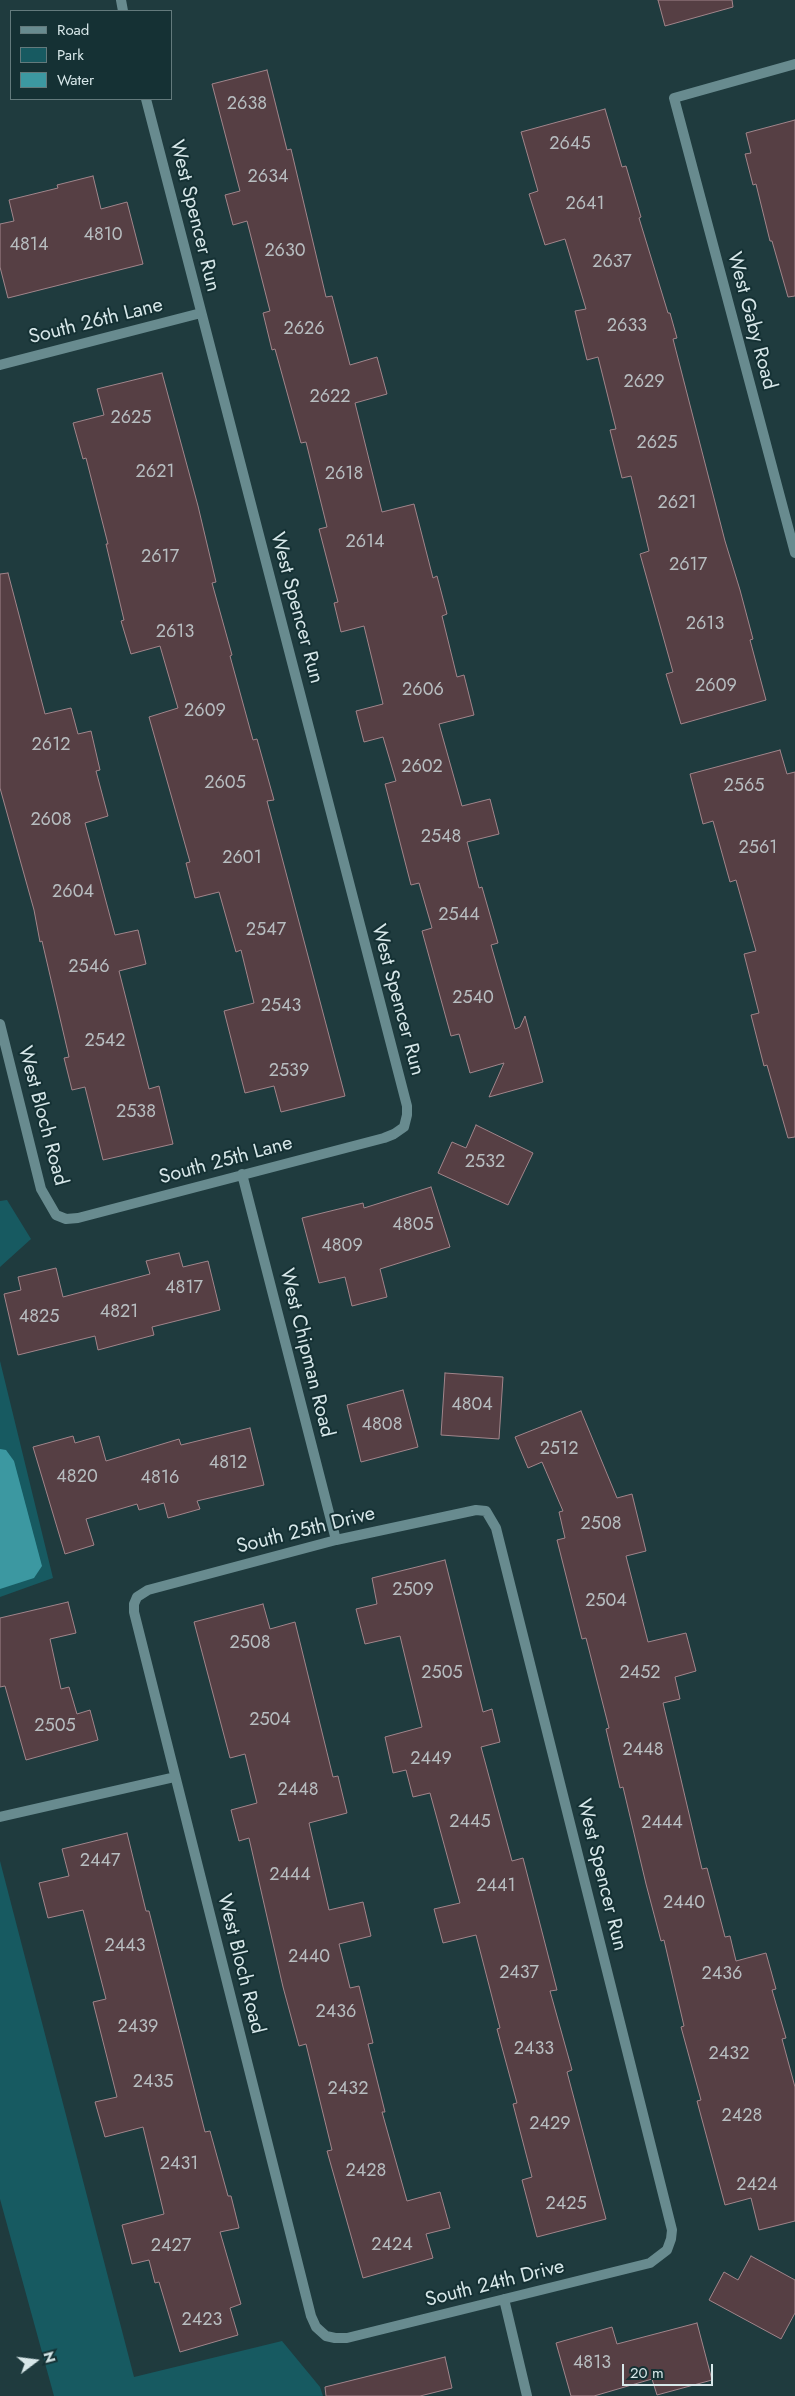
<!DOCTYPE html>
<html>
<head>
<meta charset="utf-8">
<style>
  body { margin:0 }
  #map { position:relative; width:795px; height:2396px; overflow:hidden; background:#1f3b3e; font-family:Jost,sans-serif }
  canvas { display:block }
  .legend { position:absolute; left:10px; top:10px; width:162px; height:90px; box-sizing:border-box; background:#153134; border:1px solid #637a7c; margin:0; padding:6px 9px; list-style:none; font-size:15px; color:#d7e7e9 }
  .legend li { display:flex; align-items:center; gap:10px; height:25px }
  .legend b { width:25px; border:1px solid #637a7c }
  .north { position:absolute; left:10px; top:2336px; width:50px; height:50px; -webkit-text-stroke:4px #153134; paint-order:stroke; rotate:75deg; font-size:14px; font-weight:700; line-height:20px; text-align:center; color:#d7e7e9 }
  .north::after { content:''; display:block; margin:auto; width:18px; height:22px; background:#d7e7e9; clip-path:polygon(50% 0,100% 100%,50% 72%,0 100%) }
  .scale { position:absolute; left:622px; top:2364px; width:91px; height:22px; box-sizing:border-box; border:2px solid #d7e7e9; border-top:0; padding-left:6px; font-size:15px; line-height:18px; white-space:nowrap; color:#d7e7e9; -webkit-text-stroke:4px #153134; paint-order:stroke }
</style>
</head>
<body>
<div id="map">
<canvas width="795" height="2396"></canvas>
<ul class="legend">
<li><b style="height:6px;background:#688b8f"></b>Road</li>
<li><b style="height:14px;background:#175a61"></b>Park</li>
<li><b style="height:14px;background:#3c98a1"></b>Water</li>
</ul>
<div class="north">N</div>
<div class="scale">20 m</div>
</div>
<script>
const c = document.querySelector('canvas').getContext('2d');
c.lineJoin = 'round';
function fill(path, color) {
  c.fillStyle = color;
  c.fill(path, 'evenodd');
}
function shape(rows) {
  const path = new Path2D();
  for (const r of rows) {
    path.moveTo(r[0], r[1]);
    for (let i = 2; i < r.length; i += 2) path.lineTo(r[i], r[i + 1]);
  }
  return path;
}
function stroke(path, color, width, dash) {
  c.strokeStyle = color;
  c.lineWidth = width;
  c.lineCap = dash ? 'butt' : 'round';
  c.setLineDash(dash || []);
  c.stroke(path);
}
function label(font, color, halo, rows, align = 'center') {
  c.font = font + ' Jost,sans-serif';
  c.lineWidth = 4;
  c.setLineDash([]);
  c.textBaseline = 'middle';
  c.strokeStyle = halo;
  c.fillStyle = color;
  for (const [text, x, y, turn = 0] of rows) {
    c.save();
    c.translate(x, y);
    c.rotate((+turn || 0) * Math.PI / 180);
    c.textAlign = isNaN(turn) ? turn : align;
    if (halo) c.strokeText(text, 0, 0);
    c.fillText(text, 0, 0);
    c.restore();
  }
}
fill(shape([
  [7,1200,31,1239,0,1267,0,1201],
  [0,1361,53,1578,0,1597],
  [0,1861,134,2377,282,2341,320,2387,323,2396,54,2396,0,2199]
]), '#175a61');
fill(shape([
  [0,1449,6,1450,14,1461,42,1566,34,1578,0,1589]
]), '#3c98a1');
const building = shape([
  [658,0,732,0,733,7,665,26,658,0],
  [267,70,287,150,291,149,326,297,332,296,350,365,377,357,387,394,355,403,382,512,414,504,433,578,437,576,447,614,442,616,457,677,464,675,474,715,439,724,462,806,490,799,499,834,467,842,479,888,482,887,498,943,491,945,515,1029,520,1027,525,1016,543,1082,489,1097,504,1063,470,1073,459,1034,451,1036,422,931,432,928,419,883,411,885,385,784,396,781,383,737,364,742,356,711,383,704,364,626,341,632,334,603,338,602,319,529,327,527,306,442,301,443,275,349,272,350,263,313,270,311,247,221,233,225,225,195,240,191,212,84,267,70],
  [605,109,622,167,626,166,641,217,639,218,668,313,670,313,677,338,673,339,725,541,740,590,753,639,750,640,766,700,681,724,666,674,673,672,640,554,649,551,631,476,622,478,610,430,616,429,598,357,587,360,575,311,586,309,565,239,545,245,529,194,538,191,521,132,605,109],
  [795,120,795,296,788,297,772,241,770,241,756,184,753,185,745,154,751,153,746,133,795,120],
  [93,176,101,209,127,202,143,264,8,298,0,267,0,224,14,221,9,200,58,188,57,185,93,176],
  [162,373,198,506,216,582,212,583,232,655,230,656,253,740,257,739,274,800,267,801,345,1096,281,1112,274,1086,245,1093,224,1011,254,1003,241,950,236,952,219,892,195,898,186,863,190,862,149,717,178,708,160,646,131,654,121,621,124,620,106,544,108,544,86,458,83,459,73,423,104,415,97,389,162,373],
  [8,573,45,714,71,708,78,734,91,731,100,770,96,771,108,816,85,823,115,935,138,930,146,964,119,971,149,1089,159,1086,173,1144,103,1160,85,1087,72,1090,64,1058,69,1057,42,941,40,942,34,910,0,788,0,574,8,573],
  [780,750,787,774,795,772,795,1137,788,1138,767,1065,764,1066,751,1015,759,1013,744,954,756,951,736,880,730,882,713,821,703,824,690,774,780,750],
  [476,1125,533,1153,508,1205,438,1173,452,1142,466,1148,476,1125],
  [431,1187,450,1247,380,1269,387,1297,352,1306,345,1277,319,1283,302,1218,363,1203,364,1208,431,1187],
  [179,1253,183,1267,208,1261,220,1310,152,1327,154,1335,98,1350,95,1336,18,1355,4,1294,21,1290,18,1277,56,1268,63,1297,150,1274,146,1261,179,1253],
  [445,1373,503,1377,499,1439,441,1435,445,1373],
  [403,1390,418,1447,361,1462,347,1405,403,1390],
  [581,1411,617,1498,632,1494,646,1551,626,1556,648,1642,686,1633,696,1671,675,1677,680,1699,663,1703,702,1869,707,1868,725,1937,730,1936,736,1961,766,1953,776,1989,772,1990,786,2038,782,2039,795,2087,795,2221,759,2230,751,2198,725,2205,697,2101,701,2100,681,2027,684,2026,664,1940,661,1941,646,1884,623,1787,620,1788,606,1729,609,1728,586,1638,582,1639,557,1540,565,1538,559,1512,563,1511,542,1462,528,1468,515,1437,581,1411],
  [250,1428,264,1485,197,1501,200,1509,168,1518,164,1503,139,1510,137,1504,86,1519,94,1545,65,1554,33,1447,73,1436,75,1443,99,1436,106,1461,179,1439,181,1445,250,1428],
  [445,1560,483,1712,492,1709,500,1742,481,1747,512,1861,523,1858,557,1990,550,1991,572,2070,567,2072,606,2219,537,2237,522,2180,532,2177,513,2104,517,2103,497,2029,500,2028,476,1935,443,1943,434,1909,460,1903,430,1793,413,1797,406,1770,393,1773,385,1737,422,1727,400,1636,365,1644,356,1609,377,1604,372,1578,445,1560],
  [68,1602,76,1633,50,1639,61,1689,69,1687,77,1714,90,1710,98,1740,26,1760,5,1686,0,1687,0,1618,68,1602],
  [263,1604,270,1629,295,1622,333,1777,338,1776,347,1813,309,1823,329,1910,363,1902,371,1936,339,1944,350,1988,359,1986,373,2043,368,2044,385,2112,382,2112,407,2201,440,2192,450,2228,426,2234,433,2258,363,2278,327,2151,332,2150,306,2044,299,2046,283,1987,249,1838,239,1841,231,1810,257,1803,245,1754,230,1758,194,1622,263,1604],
  [127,1833,146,1911,149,1911,205,2132,210,2131,228,2196,231,2196,239,2228,220,2232,241,2304,230,2308,238,2335,180,2352,159,2282,155,2283,149,2260,132,2264,122,2225,164,2214,143,2127,105,2137,95,2102,117,2097,93,2002,106,1999,83,1910,48,1918,39,1883,69,1876,62,1849,127,1833],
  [751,2256,795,2280,795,2313,781,2339,709,2300,724,2272,738,2280,751,2256],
  [697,2323,712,2380,657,2395,652,2379,594,2396,571,2396,556,2343,612,2327,617,2344,697,2323],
  [445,2357,452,2388,420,2396,326,2396,325,2387,445,2357]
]);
fill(building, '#563f44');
stroke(building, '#a1858b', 1);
stroke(shape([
  [121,0,123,11],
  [795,64,674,98,795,553],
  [0,365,201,313],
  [0,1024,41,1189,56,1215,66,1219,78,1218,384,1138,394,1134,404,1127,407,1115,407,1106,146,99],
  [242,1174,336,1540],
  [476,1510,486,1511,496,1528,672,2230,671,2239,667,2250,650,2263,347,2338,335,2338,326,2336,316,2327,311,2316,134,1612,134,1604,137,1597,148,1590,336,1540,476,1510],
  [0,1817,175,1777],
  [504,2299,527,2396]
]), '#688b8f', 10);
label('18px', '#b7bdc0', null, [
  ["2638",247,105],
  ["2645",570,145],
  ["2634",268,178],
  ["2641",585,205],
  ["4810",103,236],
  ["4814",29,246],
  ["2630",285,252],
  ["2637",612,263],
  ["2633",627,327],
  ["2626",304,330],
  ["2629",644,383],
  ["2622",330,398],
  ["2625",131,419],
  ["2625",657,444],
  ["2621",155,473],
  ["2618",344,475],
  ["2621",677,504],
  ["2614",365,543],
  ["2617",160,558],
  ["2617",688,566],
  ["2613",705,625],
  ["2613",175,633],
  ["2609",716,687],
  ["2606",423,691],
  ["2609",205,712],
  ["2612",51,746],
  ["2602",422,768],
  ["2605",225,784],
  ["2565",744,787],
  ["2608",51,821],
  ["2548",441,838],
  ["2561",758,849],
  ["2601",242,859],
  ["2604",73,893],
  ["2544",459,916],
  ["2547",266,931],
  ["2546",89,968],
  ["2540",473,999],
  ["2543",281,1007],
  ["2542",105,1042],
  ["2539",289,1072],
  ["2538",136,1113],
  ["2532",485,1163],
  ["4805",413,1226],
  ["4809",342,1247],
  ["4817",184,1289],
  ["4821",119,1313],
  ["4825",39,1318],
  ["4804",472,1406],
  ["4808",382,1426],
  ["2512",559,1450],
  ["4812",228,1464],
  ["4820",77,1478],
  ["4816",160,1479],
  ["2508",601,1525],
  ["2509",413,1591],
  ["2504",606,1602],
  ["2508",250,1644],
  ["2505",442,1674],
  ["2452",640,1674],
  ["2504",270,1721],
  ["2505",55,1727],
  ["2448",643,1751],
  ["2449",431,1760],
  ["2448",298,1791],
  ["2445",470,1823],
  ["2444",662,1824],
  ["2447",100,1862],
  ["2444",290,1876],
  ["2441",496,1887],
  ["2440",684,1904],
  ["2443",125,1947],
  ["2440",309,1958],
  ["2437",519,1974],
  ["2436",722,1975],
  ["2436",336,2013],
  ["2439",138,2028],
  ["2433",534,2050],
  ["2432",729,2055],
  ["2435",153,2083],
  ["2432",348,2090],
  ["2428",742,2117],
  ["2429",550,2125],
  ["2431",179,2165],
  ["2428",366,2172],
  ["2424",757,2186],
  ["2425",566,2205],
  ["2424",392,2246],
  ["2427",171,2247],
  ["2423",202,2321],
  ["4813",592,2364]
]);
label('20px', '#d7e7e9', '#153134', [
  ["West Spencer Run",194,216,76],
  ["West Gaby Road",751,321,75],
  ["South 26th Lane",96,322,-14],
  ["West Spencer Run",296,608,75],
  ["West Spencer Run",397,1000,75],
  ["West Bloch Road",42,1116,75],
  ["South 25th Lane",226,1161,-15],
  ["West Chipman Road",306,1353,76],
  ["South 25th Drive",306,1531,-14],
  ["West Spencer Run",601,1875,76],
  ["West Bloch Road",240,1964,76],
  ["South 24th Drive",495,2284,-14]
]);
</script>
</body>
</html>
